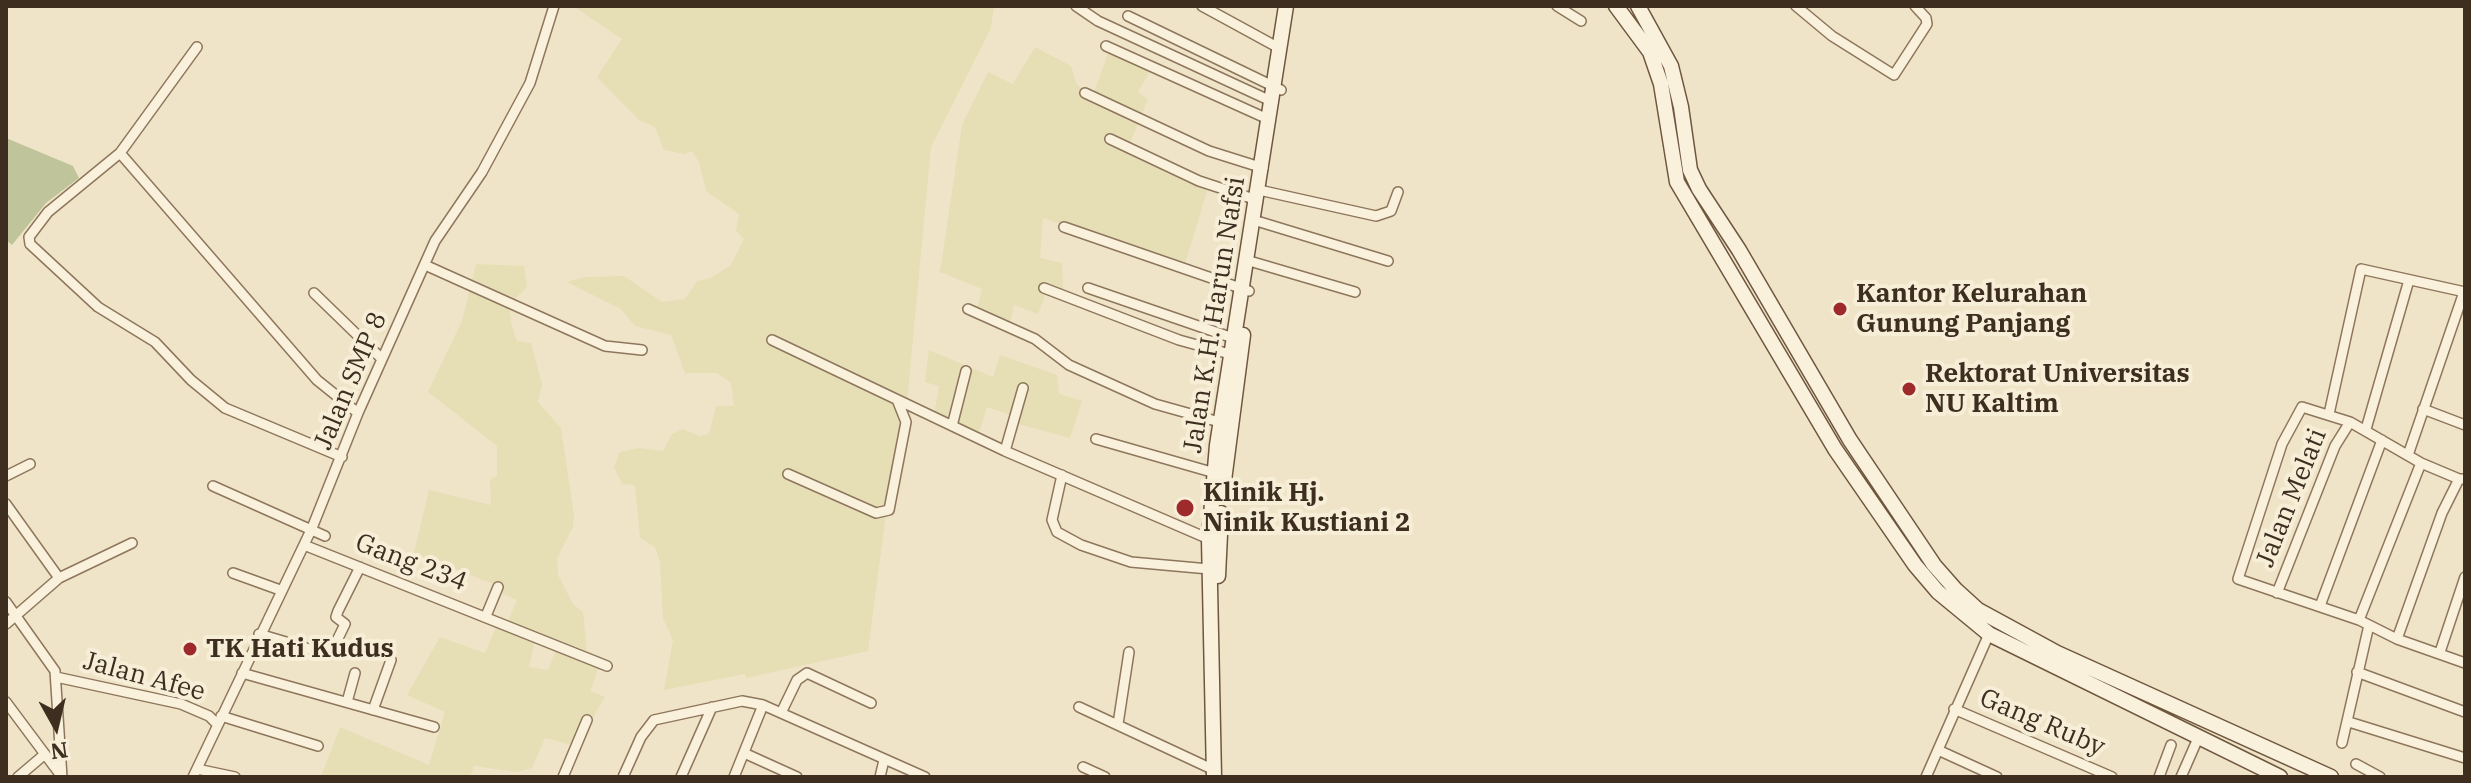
<!DOCTYPE html>
<html>
<head>
<meta charset="utf-8">
<style>
  body { margin:0 }
  #map { position:relative; width:2471px; height:783px; overflow:hidden; background:#f0e4c8; font-family:"IBM Plex Serif",serif }
  canvas { display:block }
  .frame { position:absolute; inset:0; border:8px solid #3d2e20; pointer-events:none }
  .north { position:absolute; left:16px; top:687px; width:80px; height:80px; -webkit-text-stroke:6px #f7eed8; paint-order:stroke; rotate:172deg; font-size:22px; font-weight:700; line-height:32px; text-align:center; color:#3d2e20 }
  .north::after { content:''; display:block; margin:auto; width:28px; height:36px; background:#3d2e20; clip-path:polygon(50% 0,100% 100%,50% 72%,0 100%) }
</style>
</head>
<body>
<div id="map">
<canvas width="2471" height="783"></canvas>
<div class="frame"></div>
<div class="north">N</div>
</div>
<script>
const c = document.querySelector('canvas').getContext('2d');
c.lineJoin = 'round';
function fill(path, color) {
  c.fillStyle = color;
  c.fill(path, 'evenodd');
}
function shape(rows) {
  const path = new Path2D();
  for (const r of rows) {
    path.moveTo(r[0], r[1]);
    for (let i = 2; i < r.length; i += 2) path.lineTo(r[i], r[i + 1]);
  }
  return path;
}
function stroke(path, color, width, dash) {
  c.strokeStyle = color;
  c.lineWidth = width;
  c.lineCap = dash ? 'butt' : 'round';
  c.setLineDash(dash || []);
  c.stroke(path);
}
function label(font, color, halo, rows, align = 'center') {
  c.font = font + ' "IBM Plex Serif",serif';
  c.lineWidth = 8;
  c.setLineDash([]);
  c.textBaseline = 'middle';
  c.strokeStyle = halo;
  c.fillStyle = color;
  for (const [text, x, y, turn = 0] of rows) {
    c.save();
    c.translate(x, y);
    c.rotate((+turn || 0) * Math.PI / 180);
    c.textAlign = isNaN(turn) ? turn : align;
    if (halo) c.strokeText(text, 0, 0);
    c.fillText(text, 0, 0);
    c.restore();
  }
}
fill(shape([
  [573,6,994,6,991,28,931,147,907,402,894,452,868,651,746,678,745,674,664,690,673,640,663,618,660,562,655,547,640,538,635,485,622,484,614,467,620,452,639,448,663,451,672,434,683,429,700,436,709,434,716,406,734,406,731,383,717,373,685,373,671,335,635,326,621,309,567,282,585,277,624,276,662,302,685,299,697,281,711,278,731,265,744,239,736,231,739,214,706,191,699,162,692,151,684,154,664,150,655,127,639,120,597,77,622,39],
  [1035,47,1071,66,1077,85,1093,95,1110,48,1152,68,1138,92,1148,99,1128,148,1208,188,1184,267,1043,218,1040,258,1062,263,1063,292,1048,288,1038,314,1014,305,1010,325,976,312,982,289,940,272,962,125,988,72,1013,84],
  [476,264,524,266,527,287,509,305,512,327,517,341,531,343,542,384,538,402,561,428,574,516,573,527,557,558,558,575,573,604,583,612,587,651,508,621,517,600,501,593,501,587,414,553,429,490,491,505,490,480,497,476,497,446,428,392,462,321],
  [929,350,993,377,1000,355,1057,375,1059,394,1082,401,1070,438,1011,422,1013,416,987,407,978,435,934,415,939,386,925,382],
  [497,625,535,639,529,667,548,670,557,648,600,664,590,691,605,697,576,746,545,738,532,768,517,772,474,766,470,777,321,777,340,727,429,765,445,712,407,695,440,637,485,653]
]), '#e6deb5');
fill(shape([
  [6,138,73,166,79,178,46,203,12,245,6,240]
]), '#bfc49a');
const minor = shape([
  [1076,6,1098,21,1273,102],
  [1202,6,1279,48],
  [1557,6,1581,21],
  [1796,6,1832,36,1894,75,1927,24,1926,18,1915,6],
  [1128,16,1281,90],
  [1106,46,1270,120],
  [197,47,120,153,48,212,29,237,30,244,98,307,155,342,191,380,225,408,342,457],
  [1085,93,1209,151,1263,168],
  [1110,139,1199,181,1257,200],
  [120,153,317,380,358,413],
  [1259,190,1376,216,1391,211,1398,192],
  [1260,222,1388,261],
  [1064,227,1249,291],
  [1246,260,1355,292],
  [425,265,605,346,642,350],
  [1044,288,1179,340,1237,356],
  [1088,288,1233,338],
  [314,293,382,359],
  [968,309,1035,339,1069,365,1155,404,1223,423],
  [772,340,1005,451,1209,539],
  [2423,409,2465,425],
  [2329,414,2361,269,2465,292],
  [952,426,966,371],
  [2366,429,2409,280],
  [1096,439,1215,473],
  [1005,451,1023,388],
  [2408,455,2464,292],
  [788,474,876,513,889,510,906,422,898,402],
  [1062,475,1052,520,1057,532,1081,545,1131,562,1209,569],
  [6,476,30,464],
  [2459,479,2442,513,2397,639,2359,620,2238,579,2282,444,2302,407,2350,422,2421,463,2459,479,2465,479],
  [213,486,325,536],
  [6,504,59,578],
  [304,545,607,666],
  [233,573,280,590],
  [2277,593,2335,446,2350,422],
  [6,602,55,671,62,777],
  [2320,606,2382,440],
  [486,616,498,587],
  [2359,620,2421,463],
  [6,624,59,578,132,543],
  [259,634,330,655,345,624,336,617,338,611,360,567],
  [2397,639,2465,663],
  [2440,652,2465,577],
  [2357,672,2465,712],
  [242,673,434,727],
  [56,677,181,704,209,716,217,724],
  [6,702,59,773],
  [347,702,355,673],
  [1079,707,1214,770],
  [1954,709,2112,777],
  [373,710,391,660],
  [781,713,797,680,807,673,871,703],
  [221,716,318,746],
  [2349,722,2465,758],
  [1118,724,1129,652],
  [2342,743,2369,625],
  [1938,750,1997,777],
  [744,753,797,777],
  [2356,764,2380,777],
  [1083,767,1105,777],
  [197,769,235,777],
  [18,777,45,754],
  [193,777,312,528,358,413,435,241,482,172,530,83,554,6],
  [563,777,587,720],
  [623,777,641,737,654,720,742,701,763,705,925,777],
  [681,777,712,707],
  [734,777,763,705],
  [880,777,884,760],
  [1926,777,1989,634],
  [2159,777,2171,745],
  [2181,777,2199,736]
]);
const secondary = shape([
  [1616,6,1650,52,1661,84,1677,182,1835,449,1915,565,1938,592,1989,634,2280,777],
  [1638,6,1671,66,1681,107,1690,170,1699,189,1739,250,1850,440,1934,565,1956,590,1978,610,2057,653,2331,777],
  [1223,488,1243,335],
  [1218,576,1221,513],
  [1214,777,1209,539,1217,445,1286,6]
]);
stroke(minor, '#8d765c', 12);
stroke(secondary, '#6f573f', 17);
stroke(minor, '#faf1dc', 9);
stroke(secondary, '#faf1dc', 14);
for (const [x, y, r, color] of [
  [1840,309,8,"#9e2a2b"],
  [1909,389,8,"#9e2a2b"],
  [1185,508,10,"#9e2a2b"],
  [190,649,8,"#9e2a2b"]
]) {
  const dot = new Path2D();
  dot.arc(x, y, r, 0, 2 * Math.PI);
  c.fillStyle = color;
  c.fill(dot);
  stroke(dot, '#f7eed8', 3);
}
label('bold 26px', '#3d2e20', '#f7eed8', [
  ["Kantor Kelurahan",1856,294],
  ["Gunung Panjang",1856,324],
  ["Rektorat Universitas",1925,374],
  ["NU Kaltim",1925,404],
  ["Klinik Hj.",1203,493],
  ["Ninik Kustiani 2",1203,523],
  ["TK Hati Kudus",206,649]
], 'left');
label('26px', '#3d2e20', '#f7eed8', [
  ["Jalan K.H. Harun Nafsi",1215,315,-81],
  ["Jalan SMP 8",351,381,-67],
  ["Jalan Melati",2292,498,-68],
  ["Gang 234",411,563,21],
  ["Jalan Afee",144,677,15],
  ["Gang Ruby",2042,723,23]
]);
</script>
</body>
</html>
